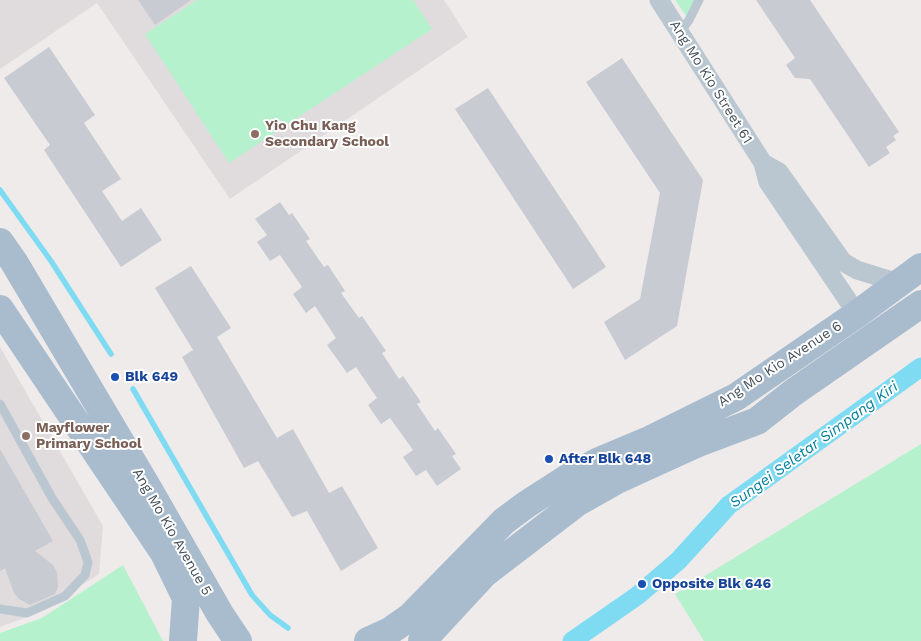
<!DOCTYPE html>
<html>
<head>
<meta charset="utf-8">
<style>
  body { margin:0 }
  canvas { display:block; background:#efebeb }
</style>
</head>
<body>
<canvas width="921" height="641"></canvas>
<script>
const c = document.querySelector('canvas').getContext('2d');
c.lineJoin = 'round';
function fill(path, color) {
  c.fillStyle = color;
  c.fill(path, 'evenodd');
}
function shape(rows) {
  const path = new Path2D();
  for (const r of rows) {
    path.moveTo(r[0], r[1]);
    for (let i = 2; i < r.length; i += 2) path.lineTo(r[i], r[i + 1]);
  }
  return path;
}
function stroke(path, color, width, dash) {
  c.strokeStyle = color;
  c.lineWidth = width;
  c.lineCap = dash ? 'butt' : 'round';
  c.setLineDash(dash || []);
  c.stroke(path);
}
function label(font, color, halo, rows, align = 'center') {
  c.font = font + ' "Work Sans",sans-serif';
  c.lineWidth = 4;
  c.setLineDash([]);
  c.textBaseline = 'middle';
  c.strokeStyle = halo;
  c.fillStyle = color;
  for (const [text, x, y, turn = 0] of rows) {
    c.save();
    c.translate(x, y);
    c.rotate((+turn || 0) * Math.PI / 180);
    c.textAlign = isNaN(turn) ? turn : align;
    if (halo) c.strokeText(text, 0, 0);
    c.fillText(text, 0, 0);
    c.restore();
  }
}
fill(shape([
  [0,0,444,0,468,37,230,199,97,3,0,69],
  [0,347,103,526,99,574,38,613,0,627]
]), '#e0dcdd');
fill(shape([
  [197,0,413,0,432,29,229,163,145,34],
  [675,0,699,0,689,20],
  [921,444,921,641,704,641,675,594],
  [123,565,163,641,0,641,0,633,42,618]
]), '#b5f1cc');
stroke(shape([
  [0,190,51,261,111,354],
  [133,389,252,595,270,615,288,628]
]), '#7fdbf2', 5.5);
stroke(shape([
  [572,641,637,596,678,561,729,505,921,367]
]), '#7fdbf2', 19);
fill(shape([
  [138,0,191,0,155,25],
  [756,0,810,0,899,132,893,136,896,140,886,147,890,153,869,167,810,79,795,78,786,65,795,58],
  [49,47,95,115,84,123,121,179,102,191,122,221,141,208,162,240,121,267,44,150,50,145,4,78],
  [622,58,703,180,677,326,625,360,604,322,640,299,660,193,586,82],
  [488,88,606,267,573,289,455,109],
  [280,202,289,215,292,213,310,239,306,241,324,267,328,265,345,291,341,293,359,318,362,316,386,351,382,353,399,379,403,376,421,402,417,404,435,431,438,428,456,454,452,456,461,469,437,486,426,470,416,476,403,457,413,450,390,418,381,424,368,405,377,398,356,367,347,373,327,345,336,338,315,306,306,313,293,294,302,287,280,255,270,261,257,242,267,235,255,219],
  [191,266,231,328,217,337,277,438,293,429,329,493,342,486,378,548,341,571,307,511,292,517,258,461,244,468,182,357,193,350,155,288],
  [0,449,53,541,35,551,53,565,57,572,58,587,55,594,30,605,19,599,14,593,5,568,0,571]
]), '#c8cbd1');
stroke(shape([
  [680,32,689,20,699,0],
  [0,404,52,498,80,540,88,562,85,575,65,596,27,613,0,609]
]), '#bbc7d0', 9);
stroke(shape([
  [659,0,763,163,768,182,857,314],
  [763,163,779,172,843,262,857,270,899,283]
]), '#bbc7d0', 19);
stroke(shape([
  [0,242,14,262,149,490,220,614,238,641],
  [0,309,164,553,186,598,183,641],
  [368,641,390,631,410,617,504,521,527,504,569,477,597,462,647,441,736,397,857,314,921,267],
  [422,641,484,574,578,502,617,480,696,444,757,421,794,392,921,304]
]), '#a9bcce', 28);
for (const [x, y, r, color] of [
  [255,134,5,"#8d6e63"],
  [115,377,5,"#1a4fb4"],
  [26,436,5,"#8d6e63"],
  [549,459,5,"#1a4fb4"],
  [642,584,5,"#1a4fb4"]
]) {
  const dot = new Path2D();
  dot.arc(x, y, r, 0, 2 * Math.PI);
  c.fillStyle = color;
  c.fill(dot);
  stroke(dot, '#fff', 2);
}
label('14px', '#43505a', '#fff', [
  ["Ang Mo Kio Street 61",711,82,58],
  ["Ang Mo Kio Avenue 6",780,364,-33],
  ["Ang Mo Kio Avenue 5",172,532,60]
]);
label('bold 14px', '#785e54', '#fff', [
  ["Yio Chu Kang",265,126],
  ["Secondary School",265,142],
  ["Mayflower",36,428],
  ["Primary School",36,444]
], 'left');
label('bold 14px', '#164399', '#fff', [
  ["Blk 649",125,377],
  ["After Blk 648",559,459],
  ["Opposite Blk 646",652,584]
], 'left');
label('italic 15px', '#04809e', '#fff', [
  ["Sungei Seletar Simpang Kiri",814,445,-36]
]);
</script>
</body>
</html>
